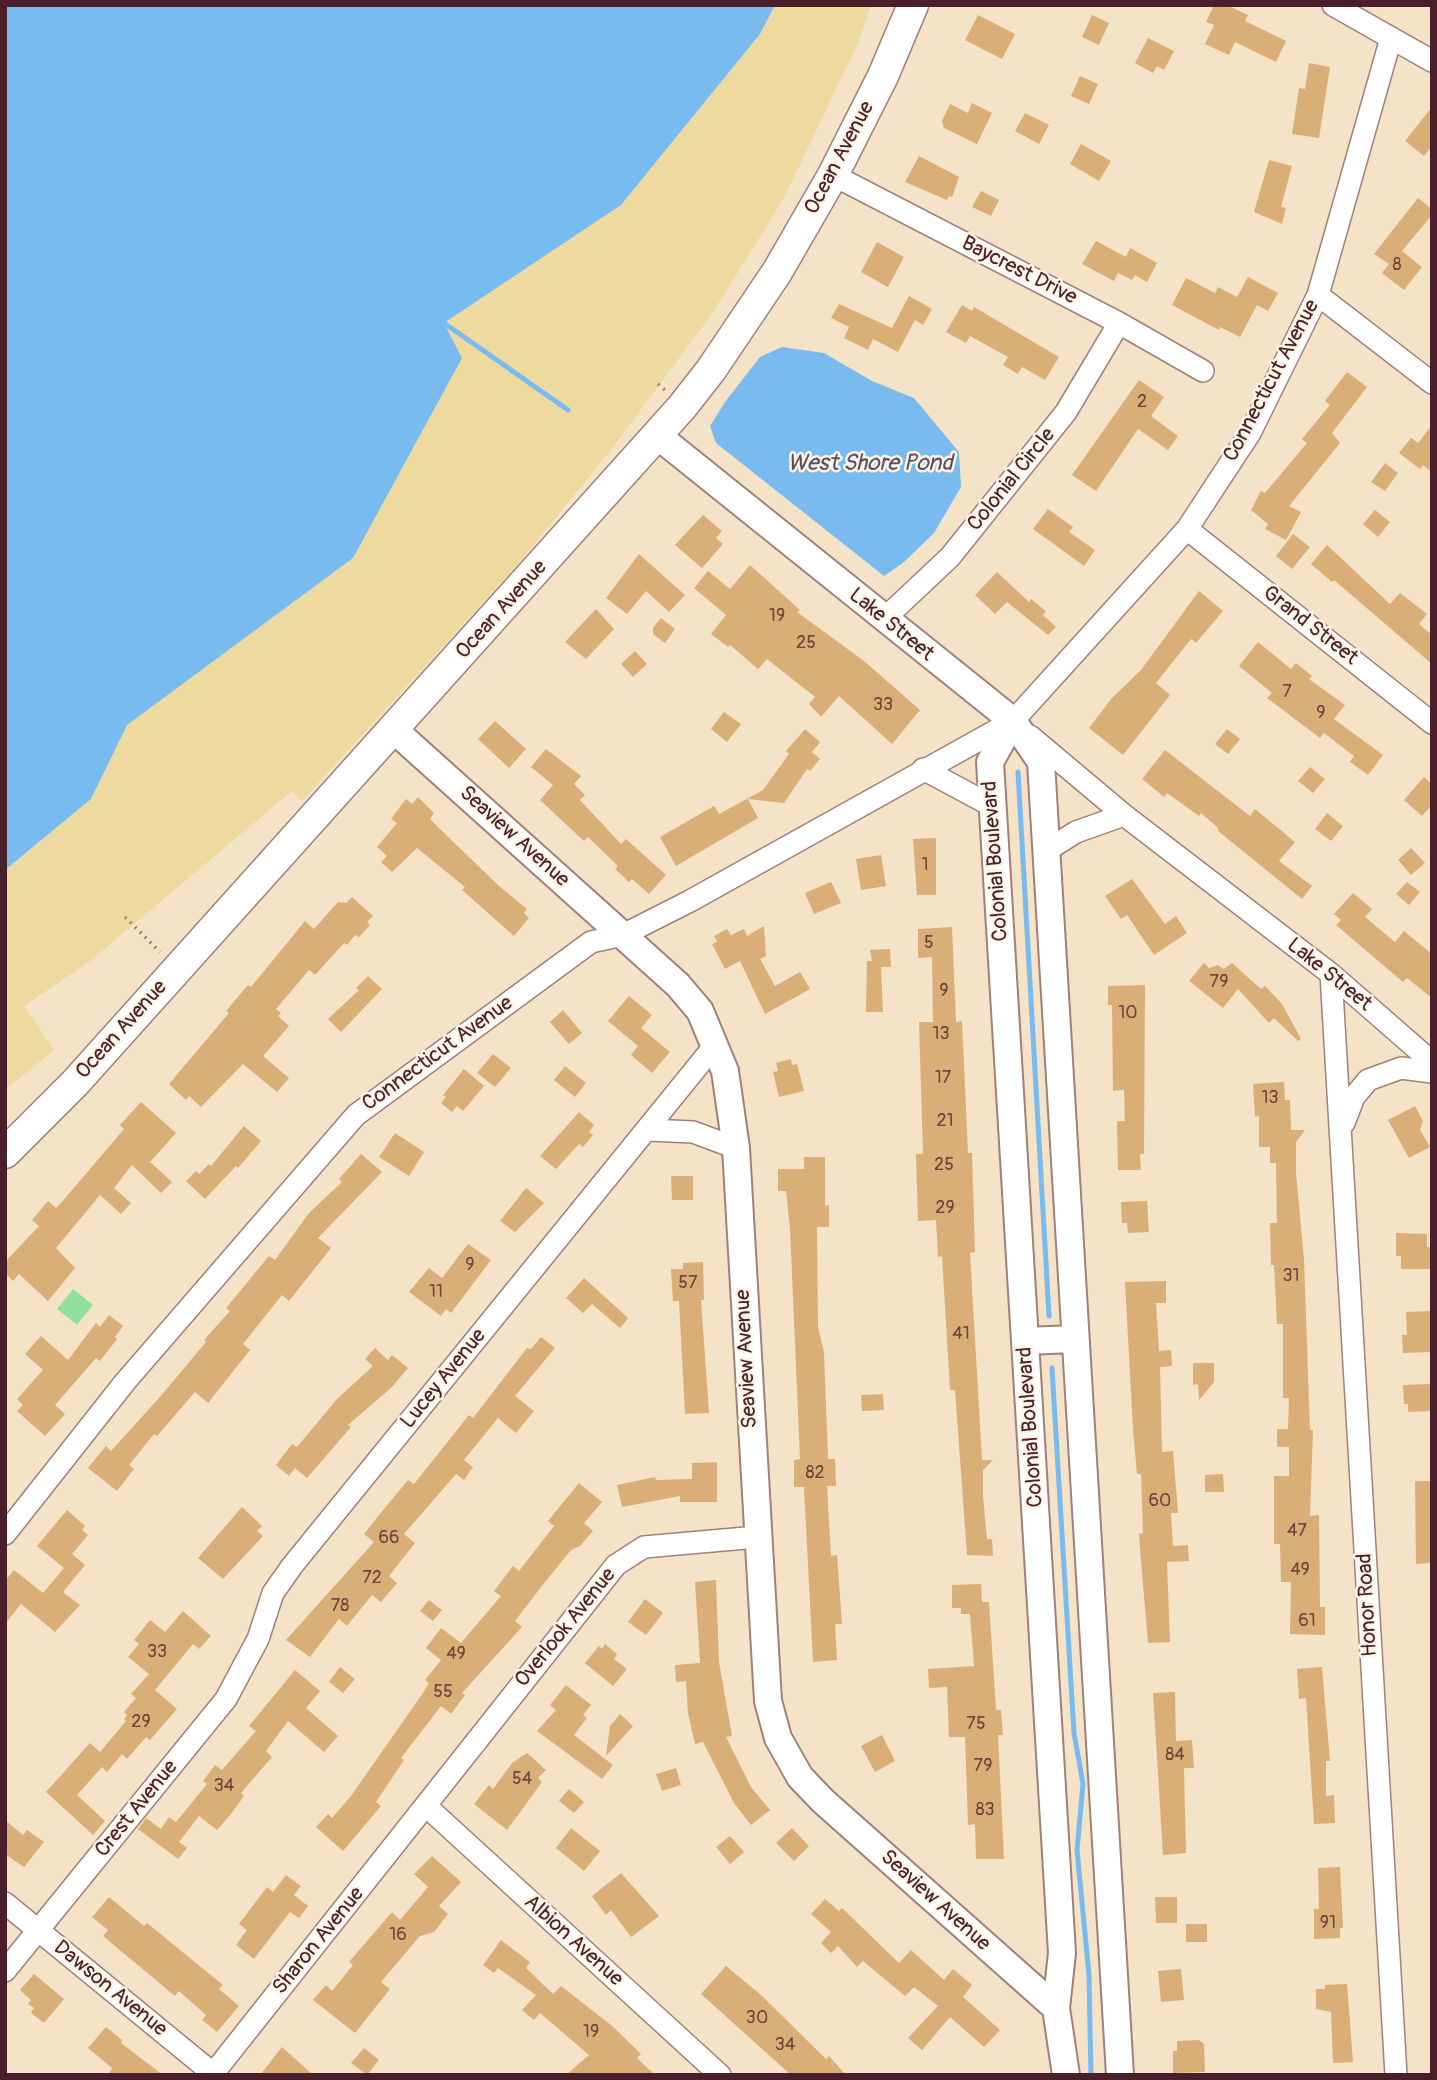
<!DOCTYPE html>
<html>
<head>
<meta charset="utf-8">
<style>
  body { margin:0 }
  #map { position:relative; width:1437px; height:2080px; overflow:hidden; background:#f5e3c8; font-family:Pangolin,sans-serif }
  canvas { display:block }
  .frame { position:absolute; inset:0; border:7px solid #4a1f2b; pointer-events:none }
</style>
</head>
<body>
<div id="map">
<canvas width="1437" height="2080"></canvas>
<div class="frame"></div>
</div>
<script>
const c = document.querySelector('canvas').getContext('2d');
c.lineJoin = 'round';
function fill(path, color) {
  c.fillStyle = color;
  c.fill(path, 'evenodd');
}
function shape(rows) {
  const path = new Path2D();
  for (const r of rows) {
    path.moveTo(r[0], r[1]);
    for (let i = 2; i < r.length; i += 2) path.lineTo(r[i], r[i + 1]);
  }
  return path;
}
function stroke(path, color, width, dash) {
  c.strokeStyle = color;
  c.lineWidth = width;
  c.lineCap = dash ? 'butt' : 'round';
  c.setLineDash(dash || []);
  c.stroke(path);
}
function label(font, color, halo, rows, align = 'center') {
  c.font = font + ' Pangolin,sans-serif';
  c.lineWidth = 5;
  c.setLineDash([]);
  c.textBaseline = 'middle';
  c.strokeStyle = halo;
  c.fillStyle = color;
  for (const [text, x, y, turn = 0] of rows) {
    c.save();
    c.translate(x, y);
    c.rotate((+turn || 0) * Math.PI / 180);
    c.textAlign = isNaN(turn) ? turn : align;
    if (halo) c.strokeText(text, 0, 0);
    c.fillText(text, 0, 0);
    c.restore();
  }
}
fill(shape([
  [73,1289,93,1305,77,1325,57,1309]
]), '#92e09e');
fill(shape([
  [775,5,871,5,859,41,784,198,710,317,610,451,518,564,302,801,292,791,89,962,24,1006,54,1050,5,1090,5,870,91,799,126,725,353,558,444,323,621,205,760,34]
]), '#eeda9e');
fill(shape([
  [5,5,775,5,760,34,621,205,444,323,462,358,353,558,127,725,91,799,5,870],
  [782,347,824,353,872,381,914,398,959,452,961,487,934,533,904,562,884,576,716,443,710,426,725,402,760,357]
]), '#7abbef');
stroke(shape([
  [444,323,568,410],
  [1018,772,1049,1316],
  [1052,1368,1074,1733,1083,1784,1077,1850,1089,1975,1091,2075]
]), '#7abbef', 5);
fill(shape([
  [1214,5,1227,5,1248,15,1245,21,1286,41,1276,62,1235,42,1229,55,1205,44,1214,25,1206,22],
  [978,15,1015,34,1002,59,965,40],
  [1092,15,1109,23,1099,45,1082,37],
  [1148,38,1174,51,1164,70,1157,66,1153,73,1135,63],
  [1309,63,1330,67,1319,138,1292,134,1299,88,1305,89],
  [1080,76,1098,84,1089,104,1071,96],
  [972,103,992,113,977,144,944,128,942,121,950,104,968,113],
  [1432,107,1432,146,1424,156,1405,141],
  [1025,113,1049,125,1039,144,1015,131],
  [1081,144,1111,161,1099,181,1070,164],
  [919,156,959,177,952,197,949,196,947,200,905,182],
  [1269,160,1292,166,1281,207,1286,208,1282,224,1254,212],
  [981,191,999,200,991,216,972,207],
  [1418,198,1432,209,1432,215,1402,251,1422,267,1404,290,1382,273,1389,264,1374,254],
  [1096,241,1126,257,1130,248,1157,263,1147,282,1135,275,1132,280,1118,273,1114,281,1082,264],
  [877,242,904,257,888,287,861,272],
  [1248,277,1278,293,1268,311,1257,305,1240,337,1220,327,1219,330,1172,305,1186,278,1215,293,1218,287,1237,297],
  [909,296,932,309,923,325,915,320,898,352,873,339,868,350,844,338,849,327,831,318,839,304,892,328],
  [962,305,972,311,974,307,1059,357,1045,380,1022,367,1018,374,1003,365,1008,357,970,336,966,343,946,332],
  [1347,372,1367,387,1332,433,1340,443,1289,506,1301,512,1286,540,1265,529,1268,524,1251,510,1261,491,1265,493,1307,443,1302,439,1330,405,1325,401],
  [1139,380,1164,397,1151,416,1178,436,1168,450,1138,429,1096,491,1072,475],
  [1432,425,1432,472,1423,465,1420,469,1399,453,1411,438,1418,443],
  [1385,463,1398,473,1385,491,1371,482],
  [1048,509,1073,527,1069,532,1095,550,1084,566,1033,529],
  [1375,510,1390,522,1378,537,1363,524],
  [703,515,722,531,716,538,723,544,702,568,675,545],
  [1293,534,1310,547,1292,569,1276,556],
  [1327,545,1390,604,1400,593,1427,614,1419,624,1432,635,1432,664,1334,580,1332,582,1311,564],
  [639,554,685,595,669,612,646,591,627,614,606,598],
  [750,565,800,610,797,612,864,661,920,710,892,744,839,696,821,717,809,704,815,697,767,659,758,669,730,645,728,647,711,634,726,615,694,588,708,571,730,589],
  [997,572,1029,602,1031,599,1046,611,1043,615,1056,627,1048,635,1007,602,995,614,975,595],
  [1199,591,1223,611,1196,643,1191,639,1156,683,1170,695,1123,755,1089,728,1112,698,1141,670],
  [596,609,614,629,586,659,565,642],
  [661,618,675,629,665,643,653,634,653,628],
  [1258,642,1291,669,1296,663,1312,676,1309,679,1345,705,1334,719,1383,755,1368,775,1350,762,1354,756,1324,733,1320,738,1267,698,1272,693,1239,666],
  [635,651,647,664,633,677,621,664],
  [724,712,741,724,727,742,711,729],
  [495,721,526,749,509,768,478,739],
  [805,729,820,742,812,752,820,759,810,771,807,769,784,803,748,799,758,818,676,866,660,837,714,806,719,814,763,790,789,754,786,751],
  [1227,729,1240,739,1228,754,1215,744],
  [546,749,581,776,574,784,585,795,580,800,621,844,626,839,666,875,649,894,632,879,629,882,615,869,618,866,588,837,584,841,540,800,553,785,531,767],
  [1165,750,1250,816,1255,809,1295,842,1279,861,1312,886,1302,899,1218,831,1218,828,1201,813,1199,816,1167,793,1164,797,1142,779],
  [1310,767,1325,779,1313,793,1298,781],
  [1424,777,1432,784,1432,805,1422,816,1404,800],
  [418,797,434,813,430,819,440,829,499,886,527,909,524,913,529,918,514,936,462,890,465,887,417,848,392,872,381,862,387,856,377,847,397,823,391,819,406,799,412,804],
  [1327,813,1343,826,1331,841,1315,829],
  [936,838,936,895,917,895,913,839],
  [1411,848,1425,863,1411,875,1398,860],
  [881,855,886,886,861,890,856,859],
  [1132,879,1165,924,1176,916,1187,933,1154,955,1127,915,1121,919,1105,896],
  [831,882,841,903,814,914,805,893],
  [1407,882,1420,892,1409,905,1396,894],
  [1353,893,1372,909,1365,917,1395,942,1404,931,1432,954,1432,998,1407,978,1403,982,1336,925,1341,920,1334,914],
  [352,897,373,916,367,922,370,925,359,937,355,935,347,945,344,943,315,975,309,970,276,1009,281,1013,278,1016,289,1026,263,1056,289,1078,277,1092,243,1064,201,1107,189,1096,186,1100,169,1084,229,1013,226,1011,248,985,251,987,305,921,314,929,338,902,346,903],
  [764,926,766,956,760,959,775,986,800,972,810,989,765,1014,740,961,725,969,712,944,717,942,714,936,727,929,731,935,744,929,747,936],
  [952,927,956,1022,962,1021,968,1153,972,1153,975,1252,970,1253,982,1460,993,1460,983,1470,983,1496,987,1539,992,1539,993,1556,967,1555,955,1390,950,1390,942,1256,938,1257,936,1220,918,1221,916,1154,923,1154,919,1022,933,1022,932,957,918,958,918,929],
  [890,949,891,967,881,967,883,1012,866,1012,867,961,872,961,870,950],
  [1204,963,1209,968,1218,965,1223,969,1232,963,1261,989,1265,986,1282,1004,1301,1039,1298,1041,1274,1018,1269,1023,1238,989,1223,1008,1189,981],
  [368,976,382,989,341,1032,328,1019,359,990,356,988],
  [1145,985,1144,1154,1140,1154,1141,1170,1118,1170,1117,1121,1125,1121,1124,1090,1113,1091,1112,1005,1108,1005,1108,986],
  [629,996,652,1015,641,1028,670,1052,652,1073,631,1055,638,1046,608,1021],
  [563,1010,582,1033,569,1044,550,1022],
  [493,1054,511,1068,495,1087,477,1073],
  [791,1059,792,1065,797,1064,804,1091,779,1097,773,1072,778,1071,776,1063],
  [565,1066,586,1083,575,1097,554,1080],
  [464,1069,484,1086,463,1111,457,1106,452,1112,441,1103,446,1097,443,1095],
  [1284,1082,1285,1100,1290,1100,1291,1130,1305,1130,1296,1142,1296,1173,1304,1260,1310,1430,1313,1430,1310,1516,1319,1515,1320,1607,1325,1607,1325,1635,1290,1634,1291,1582,1281,1582,1280,1544,1274,1544,1274,1476,1289,1476,1289,1447,1277,1447,1277,1429,1288,1429,1289,1398,1283,1398,1283,1324,1277,1324,1274,1265,1271,1265,1270,1223,1277,1223,1276,1163,1270,1163,1270,1147,1259,1147,1259,1116,1255,1117,1253,1084],
  [141,1102,176,1133,150,1162,172,1182,161,1193,132,1165,114,1188,131,1203,121,1214,100,1195,56,1248,75,1268,48,1301,19,1274,13,1281,5,1273,5,1262,39,1226,32,1220,48,1201,56,1208,61,1203,124,1129,120,1125],
  [1415,1106,1423,1121,1420,1130,1430,1147,1409,1158,1388,1120],
  [579,1112,594,1125,589,1132,593,1135,583,1147,579,1144,556,1169,540,1156],
  [244,1126,261,1141,238,1168,236,1166,205,1199,186,1181,196,1171,199,1174,209,1164,211,1166],
  [395,1133,424,1152,409,1176,379,1157],
  [361,1154,382,1172,318,1238,331,1248,289,1301,282,1295,243,1344,250,1350,208,1403,195,1392,157,1436,154,1434,129,1465,134,1469,117,1491,88,1468,106,1446,111,1451,159,1398,206,1342,204,1340,230,1311,226,1308,241,1290,269,1256,275,1260,309,1213,342,1182,339,1179],
  [804,1157,825,1157,825,1206,829,1205,829,1227,817,1227,818,1327,824,1352,828,1459,835,1459,836,1486,827,1486,831,1556,837,1555,842,1624,835,1624,837,1660,813,1662,804,1487,794,1487,794,1460,800,1459,790,1228,786,1191,778,1191,778,1169,804,1169],
  [671,1176,693,1176,693,1200,672,1200],
  [526,1188,544,1203,515,1232,500,1221],
  [1147,1201,1149,1232,1128,1233,1127,1223,1122,1223,1121,1202],
  [1396,1233,1427,1234,1427,1247,1432,1247,1432,1269,1401,1269,1401,1256,1396,1256],
  [468,1244,491,1260,451,1313,446,1309,441,1316,409,1292,429,1268,442,1278],
  [703,1262,704,1300,701,1300,709,1413,685,1414,679,1301,673,1301,671,1269,683,1269,683,1263],
  [584,1278,628,1318,620,1328,592,1304,583,1313,566,1298],
  [1166,1281,1166,1303,1156,1303,1159,1351,1171,1350,1172,1366,1160,1367,1162,1452,1173,1451,1178,1513,1171,1513,1173,1546,1188,1545,1189,1561,1167,1562,1170,1642,1148,1643,1140,1549,1139,1534,1143,1533,1141,1474,1137,1474,1133,1430,1125,1282],
  [1432,1311,1432,1352,1403,1353,1402,1335,1407,1335,1406,1312],
  [109,1315,123,1326,115,1337,117,1339,100,1361,96,1358,55,1405,65,1414,45,1436,17,1411,23,1405,17,1399,43,1370,25,1354,41,1336,68,1360,96,1323,100,1327],
  [541,1337,555,1348,515,1396,534,1411,516,1433,498,1418,464,1460,473,1467,464,1480,456,1474,404,1534,415,1543,389,1576,397,1583,381,1602,372,1595,347,1626,339,1619,310,1657,286,1640,374,1542,364,1534,379,1515,408,1480,414,1484,469,1415,473,1418,527,1348,531,1349],
  [375,1348,388,1360,392,1355,408,1368,391,1388,348,1425,351,1427,307,1478,295,1468,289,1476,276,1465,292,1444,297,1447,337,1399,373,1366,365,1359],
  [1193,1363,1214,1363,1214,1382,1199,1400,1198,1384,1193,1385],
  [1432,1384,1432,1411,1408,1412,1408,1404,1404,1404,1403,1385],
  [883,1394,884,1410,862,1411,861,1395],
  [717,1462,717,1502,680,1502,680,1496,622,1507,617,1485,655,1477,656,1480,692,1479,692,1463],
  [1223,1474,1224,1492,1205,1492,1205,1475],
  [1415,1481,1432,1481,1432,1563,1416,1564],
  [579,1483,602,1502,584,1523,593,1531,580,1546,571,1550,541,1587,515,1621,522,1627,462,1693,465,1695,451,1714,441,1706,401,1758,404,1760,376,1802,381,1806,343,1851,316,1827,328,1814,332,1818,351,1796,423,1693,429,1683,425,1680,441,1660,426,1648,441,1628,461,1643,501,1596,494,1591,513,1566,519,1571,554,1526,548,1521],
  [242,1507,262,1526,257,1531,263,1536,223,1579,198,1558],
  [67,1510,85,1526,82,1530,88,1535,72,1554,85,1565,63,1592,80,1605,55,1632,21,1604,5,1624,5,1581,14,1570,43,1593,64,1568,37,1546],
  [716,1580,719,1662,732,1736,726,1737,751,1787,770,1810,751,1825,734,1803,703,1742,695,1744,688,1713,686,1681,676,1682,675,1665,700,1663,695,1582],
  [981,1584,982,1602,989,1602,996,1710,1001,1710,1003,1735,998,1735,1004,1859,976,1859,975,1824,968,1825,965,1737,949,1737,947,1687,929,1688,928,1669,974,1666,970,1614,961,1614,961,1608,952,1608,952,1585],
  [645,1599,663,1613,646,1635,628,1622],
  [429,1600,442,1610,433,1621,420,1611],
  [183,1611,211,1636,199,1649,193,1644,155,1690,177,1709,150,1740,146,1737,127,1759,122,1754,107,1772,102,1767,77,1795,105,1821,93,1835,46,1792,90,1743,100,1752,126,1721,124,1719,127,1715,124,1712,136,1698,131,1694,149,1674,128,1657,139,1644,134,1640,150,1620,165,1632],
  [605,1644,617,1654,614,1659,627,1669,613,1686,585,1663,599,1646,602,1649],
  [340,1667,355,1679,343,1693,329,1682],
  [1322,1667,1330,1761,1326,1761,1326,1796,1334,1795,1335,1823,1314,1824,1306,1698,1299,1699,1297,1669],
  [295,1670,320,1691,306,1708,338,1736,324,1752,288,1721,266,1751,272,1757,241,1793,244,1796,231,1814,217,1830,199,1816,179,1842,187,1848,178,1859,138,1829,146,1818,161,1829,169,1817,176,1822,207,1784,203,1781,215,1765,222,1770,256,1731,249,1726],
  [566,1685,591,1705,583,1715,587,1718,574,1735,613,1765,602,1779,537,1731,556,1710,550,1705],
  [1175,1692,1176,1741,1192,1740,1194,1768,1184,1768,1186,1853,1163,1855,1153,1693],
  [620,1714,633,1726,606,1756,610,1726],
  [882,1735,895,1761,875,1772,861,1746],
  [527,1753,546,1770,538,1778,542,1782,507,1830,474,1804,489,1785,493,1789,512,1763],
  [676,1768,681,1785,662,1791,656,1774],
  [569,1789,584,1802,574,1813,559,1801],
  [5,1820,23,1835,27,1830,44,1842,24,1867,5,1854],
  [571,1828,600,1851,584,1871,556,1848],
  [792,1828,809,1846,794,1861,776,1843],
  [730,1836,744,1852,730,1864,716,1847],
  [432,1856,461,1882,439,1906,448,1914,434,1932,420,1936,381,1982,390,1989,355,2033,313,2000,326,1985,332,1991,353,1965,349,1962,392,1912,400,1920,428,1887,414,1874],
  [1340,1867,1343,1928,1340,1928,1340,1938,1314,1939,1314,1909,1319,1909,1318,1868],
  [621,1873,659,1916,631,1937,611,1910,606,1915,592,1896],
  [286,1875,301,1886,294,1895,308,1906,299,1918,290,1912,254,1959,236,1945,247,1930,239,1924,267,1887,273,1892],
  [109,1897,144,1926,147,1923,223,1985,219,1989,239,2006,217,2032,202,2020,206,2015,179,1991,175,1996,103,1936,108,1930,92,1917],
  [1155,1897,1177,1897,1177,1923,1156,1923],
  [825,1899,839,1911,842,1908,899,1963,911,1950,944,1980,953,1969,972,1985,963,1997,1000,2030,984,2047,950,2017,922,2050,908,2038,938,2006,914,1987,905,1996,863,1961,857,1967,838,1946,831,1953,821,1943,831,1932,811,1914],
  [1186,1924,1207,1924,1207,1942,1186,1942],
  [501,1940,530,1962,526,1968,553,1994,561,1986,611,2025,641,2054,637,2058,655,2075,566,2075,589,2055,540,2013,534,2020,522,2010,536,1995,498,1968,494,1973,483,1965],
  [726,1966,761,1995,826,2059,829,2056,846,2075,791,2075,701,1994],
  [1181,1969,1184,2000,1161,2002,1158,1971],
  [34,1974,64,1999,44,2023,31,2013,34,2008,28,2004,31,2000,20,1990],
  [1347,1984,1353,2062,1333,2063,1331,2012,1316,2009,1316,1989,1325,1989,1325,1985],
  [106,2027,122,2040,121,2043,163,2075,108,2075,112,2068,88,2048],
  [1199,2040,1204,2044,1205,2072,1173,2073,1173,2051,1177,2051,1177,2041],
  [282,2047,313,2075,260,2075],
  [364,2048,379,2060,367,2075,351,2063]
]), '#d9ae77');
const minor = shape([
  [1333,5,1432,61],
  [833,175,1119,323,1203,371],
  [1318,295,1432,383],
  [1187,529,1432,723],
  [884,619,950,557,1066,412,1119,323],
  [1030,736,1124,815,1331,974,1432,1062],
  [923,769,992,806],
  [1046,851,1076,832,1124,815],
  [1331,974,1396,2075],
  [1344,1123,1354,1097,1368,1080,1401,1068,1432,1072],
  [648,1130,693,1132,736,1148],
  [5,1534,125,1382,356,1115,591,942,623,935,690,901,1013,721,1187,529,1250,433,1318,295,1391,38],
  [426,1806,720,2075],
  [5,1903,215,2075],
  [5,1971,226,1699,258,1639,273,1593,292,1566,715,1045],
  [212,2075,616,1565,644,1547,757,1537]
]);
const tertiary = shape([
  [658,436,1013,721,1041,762,1120,2075],
  [1013,721,990,762,1062,1953,1056,2008,1066,2075],
  [393,729,678,985,700,1011,725,1071,736,1148,768,1701,778,1738,800,1777,823,1801,1056,2008],
  [1026,1341,1073,1339]
]);
const secondary = shape([
  [5,1153,75,1083,682,407,711,370,777,272,833,175,883,76,913,5]
]);
stroke(minor, '#a0817a', 24);
stroke(tertiary, '#a0817a', 30);
stroke(secondary, '#a0817a', 33);
stroke(shape([
  [658,384,666,391],
  [125,917,160,952]
]), '#a0817a', 3.5, [2, 5]);
stroke(minor, '#fff', 21);
stroke(tertiary, '#fff', 26);
stroke(secondary, '#fff', 30);
label('18px', '#6e433e', null, [
  ["8",1397,265],
  ["2",1142,402],
  ["19",777,616],
  ["25",806,643],
  ["7",1287,692],
  ["33",883,705],
  ["9",1321,713],
  ["1",925,865],
  ["5",929,943],
  ["79",1219,982],
  ["9",944,991],
  ["10",1128,1013],
  ["13",941,1034],
  ["17",943,1078],
  ["13",1270,1098],
  ["21",945,1121],
  ["25",944,1165],
  ["29",945,1208],
  ["9",470,1265],
  ["31",1291,1276],
  ["57",688,1283],
  ["11",436,1292],
  ["41",961,1334],
  ["82",815,1473],
  ["60",1160,1501],
  ["47",1297,1531],
  ["66",389,1538],
  ["49",1300,1570],
  ["72",372,1578],
  ["78",340,1606],
  ["61",1307,1621],
  ["33",157,1652],
  ["49",456,1654],
  ["55",443,1692],
  ["29",141,1722],
  ["75",976,1724],
  ["84",1175,1755],
  ["79",983,1766],
  ["54",522,1779],
  ["34",224,1786],
  ["83",985,1810],
  ["91",1328,1923],
  ["16",398,1935],
  ["30",757,2018],
  ["19",591,2032],
  ["34",785,2045]
]);
label('21px', '#4a1f2b', '#fcf5e5', [
  ["Ocean Avenue",840,158,-62],
  ["Baycrest Drive",1019,271,27],
  ["Connecticut Avenue",1272,381,-62],
  ["Colonial Circle",1012,480,-51],
  ["Ocean Avenue",502,610,-48],
  ["Lake Street",891,625,39],
  ["Grand Street",1310,626,38],
  ["Seaview Avenue",514,837,42],
  ["Colonial Boulevard",996,861,-94],
  ["Lake Street",1329,975,39],
  ["Ocean Avenue",122,1030,-48],
  ["Connecticut Avenue",438,1054,-36],
  ["Seaview Avenue",747,1359,-93],
  ["Lucey Avenue",444,1379,-51],
  ["Colonial Boulevard",1031,1427,-94],
  ["Honor Road",1368,1605,-93],
  ["Overlook Avenue",566,1628,-51],
  ["Crest Avenue",137,1809,-51],
  ["Seaview Avenue",935,1901,42],
  ["Sharon Avenue",319,1941,-51],
  ["Albion Avenue",573,1941,42],
  ["Dawson Avenue",110,1989,39]
]);
label('italic 23px', '#584e66', '#fcf5e5', [
  ["West Shore Pond",870,464]
]);
</script>
</body>
</html>
